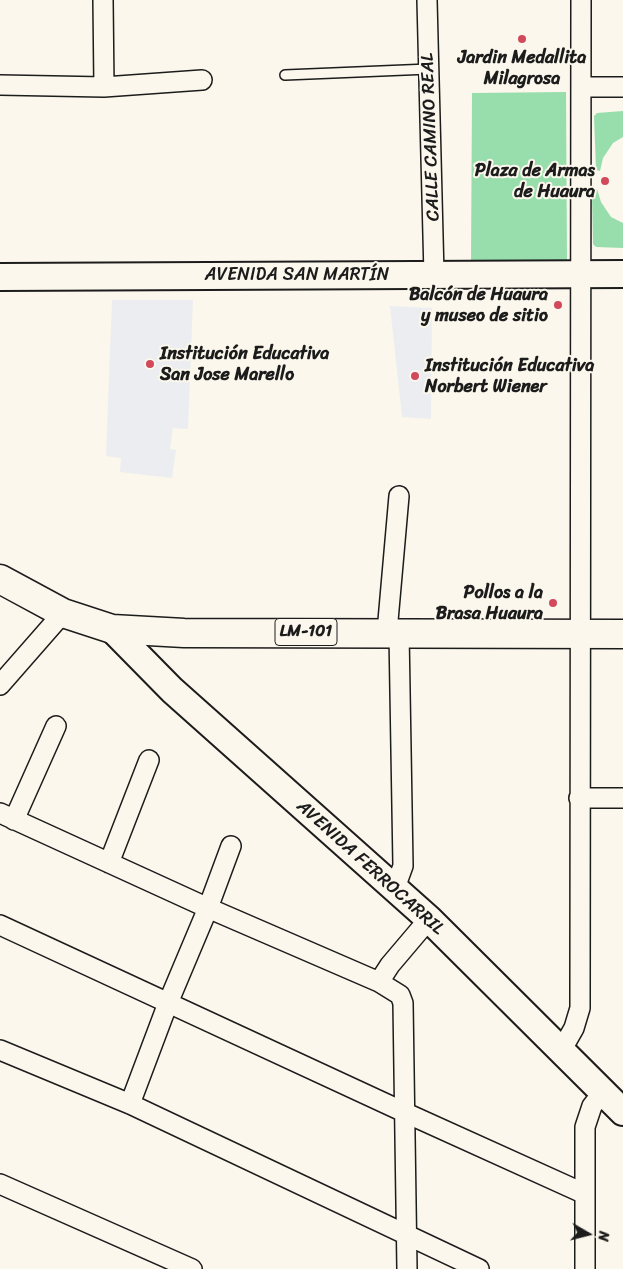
<!DOCTYPE html>
<html>
<head>
<meta charset="utf-8">
<style>
  body { margin:0 }
  #map { position:relative; width:623px; height:1269px; overflow:hidden; background:#fbf7ec; font-family:Sriracha,sans-serif }
  canvas { display:block }
  .north { position:absolute; left:563px; top:1209px; width:50px; height:50px; -webkit-text-stroke:4px #fbf7ec; paint-order:stroke; rotate:98deg; font-size:14px; font-weight:700; line-height:20px; text-align:center; color:#1c1c1c }
  .north::after { content:''; display:block; margin:auto; width:18px; height:22px; background:#1c1c1c; clip-path:polygon(50% 0,100% 100%,50% 72%,0 100%) }
</style>
</head>
<body>
<div id="map">
<canvas width="623" height="1269"></canvas>
<div class="north">N</div>
</div>
<script>
const c = document.querySelector('canvas').getContext('2d');
c.lineJoin = 'round';
function fill(path, color) {
  c.fillStyle = color;
  c.fill(path, 'evenodd');
}
function shape(rows) {
  const path = new Path2D();
  for (const r of rows) {
    path.moveTo(r[0], r[1]);
    for (let i = 2; i < r.length; i += 2) path.lineTo(r[i], r[i + 1]);
  }
  return path;
}
function stroke(path, color, width, dash) {
  c.strokeStyle = color;
  c.lineWidth = width;
  c.lineCap = dash ? 'butt' : 'round';
  c.setLineDash(dash || []);
  c.stroke(path);
}
function label(font, color, halo, rows, align = 'center') {
  c.font = font + ' Sriracha,sans-serif';
  c.lineWidth = 4;
  c.setLineDash([]);
  c.textBaseline = 'middle';
  c.strokeStyle = halo;
  c.fillStyle = color;
  for (const [text, x, y, turn = 0] of rows) {
    c.save();
    c.translate(x, y);
    c.rotate((+turn || 0) * Math.PI / 180);
    c.textAlign = isNaN(turn) ? turn : align;
    if (halo) c.strokeText(text, 0, 0);
    c.fillText(text, 0, 0);
    c.restore();
  }
}
fill(shape([
  [112,300,193,300,188,429,173,428,170,449,176,450,172,478,120,472,121,458,106,456],
  [390,306,432,308,431,419,402,417]
]), '#ecedf1');
fill(shape([
  [566,92,567,260,471,262,472,93],
  [623,111,623,137,613,143,603,158,600,171,596,170,594,116,597,113],
  [597,189,601,202,611,217,623,223,623,248,596,247,593,244,592,194,593,190]
]), '#97deac');
const lane = shape([
  [285,75,429,69]
]);
const street = shape([
  [103,0,104,87],
  [427,0,434,275],
  [0,85,104,87,202,80],
  [581,87,623,87],
  [387,632,399,496],
  [0,685,63,613],
  [579,798,623,798],
  [0,813,208,908,379,982,400,995,403,1003,407,1269],
  [14,820,56,726],
  [109,863,149,760],
  [395,888,403,866,399,633],
  [0,925,406,1113,585,1194],
  [379,982,390,965,429,919],
  [0,1050,130,1104,479,1269],
  [561,1051,574,1028,580,1008,581,0],
  [130,1104,168,1003,208,908,231,846],
  [0,1184,192,1269],
  [585,1269,585,1127,592,1106,603,1092]
]);
const secondary = shape([
  [0,277,623,274],
  [112,629,172,690,429,919,623,1112]
]);
const primary = shape([
  [0,579,63,613,112,629,184,633,623,634]
]);
stroke(lane, '#1c1c1c', 12);
stroke(street, '#1c1c1c', 22);
stroke(secondary, '#1c1c1c', 30);
stroke(primary, '#1c1c1c', 31);
stroke(lane, '#fbf7ec', 9);
stroke(street, '#fbf7ec', 19);
stroke(secondary, '#fbf7ec', 26);
stroke(primary, '#fbf7ec', 28);
for (const [x, y, r, color] of [
  [522,39,5,"#d1495b"],
  [605,181,5,"#d1495b"],
  [558,305,5,"#d1495b"],
  [150,364,5,"#d1495b"],
  [415,376,5,"#d1495b"],
  [553,603,5,"#d1495b"]
]) {
  const dot = new Path2D();
  dot.arc(x, y, r, 0, 2 * Math.PI);
  c.fillStyle = color;
  c.fill(dot);
  stroke(dot, '#fbf7ec', 2);
}
for (const [x, y, w] of [
  [306,632,62]
]) {
  const box = new Path2D();
  box.roundRect(x - w / 2, y - 13.5, w, 27, 4);
  c.fillStyle = '#fbf7ec';
  c.fill(box);
  stroke(box, '#1c1c1c', 1);
}
label('bold 16px', '#1c1c1c', null, [
  ["LM-101",306,632]
]);
label('bold 18px', '#1c1c1c', '#fbf7ec', [
  ["Jardin Medallita",522,58,"center"],
  ["Milagrosa",522,79,"center"],
  ["Plaza de Armas",595,171],
  ["de Huaura",595,192],
  ["Balcón de Huaura",548,295],
  ["y museo de sitio",548,316],
  ["Institución Educativa",160,354,"left"],
  ["San Jose Marello",160,375,"left"],
  ["Institución Educativa",425,366,"left"],
  ["Norbert Wiener",425,387,"left"],
  ["Pollos a la",543,593],
  ["Brasa Huaura",543,614]
], 'right');
label('18px', '#1c1c1c', '#fbf7ec', [
  ["CALLE CAMINO REAL",431,137,-92],
  ["AVENIDA SAN MARTÍN",297,275],
  ["AVENIDA FERROCARRIL",370,868,42]
]);
</script>
</body>
</html>
